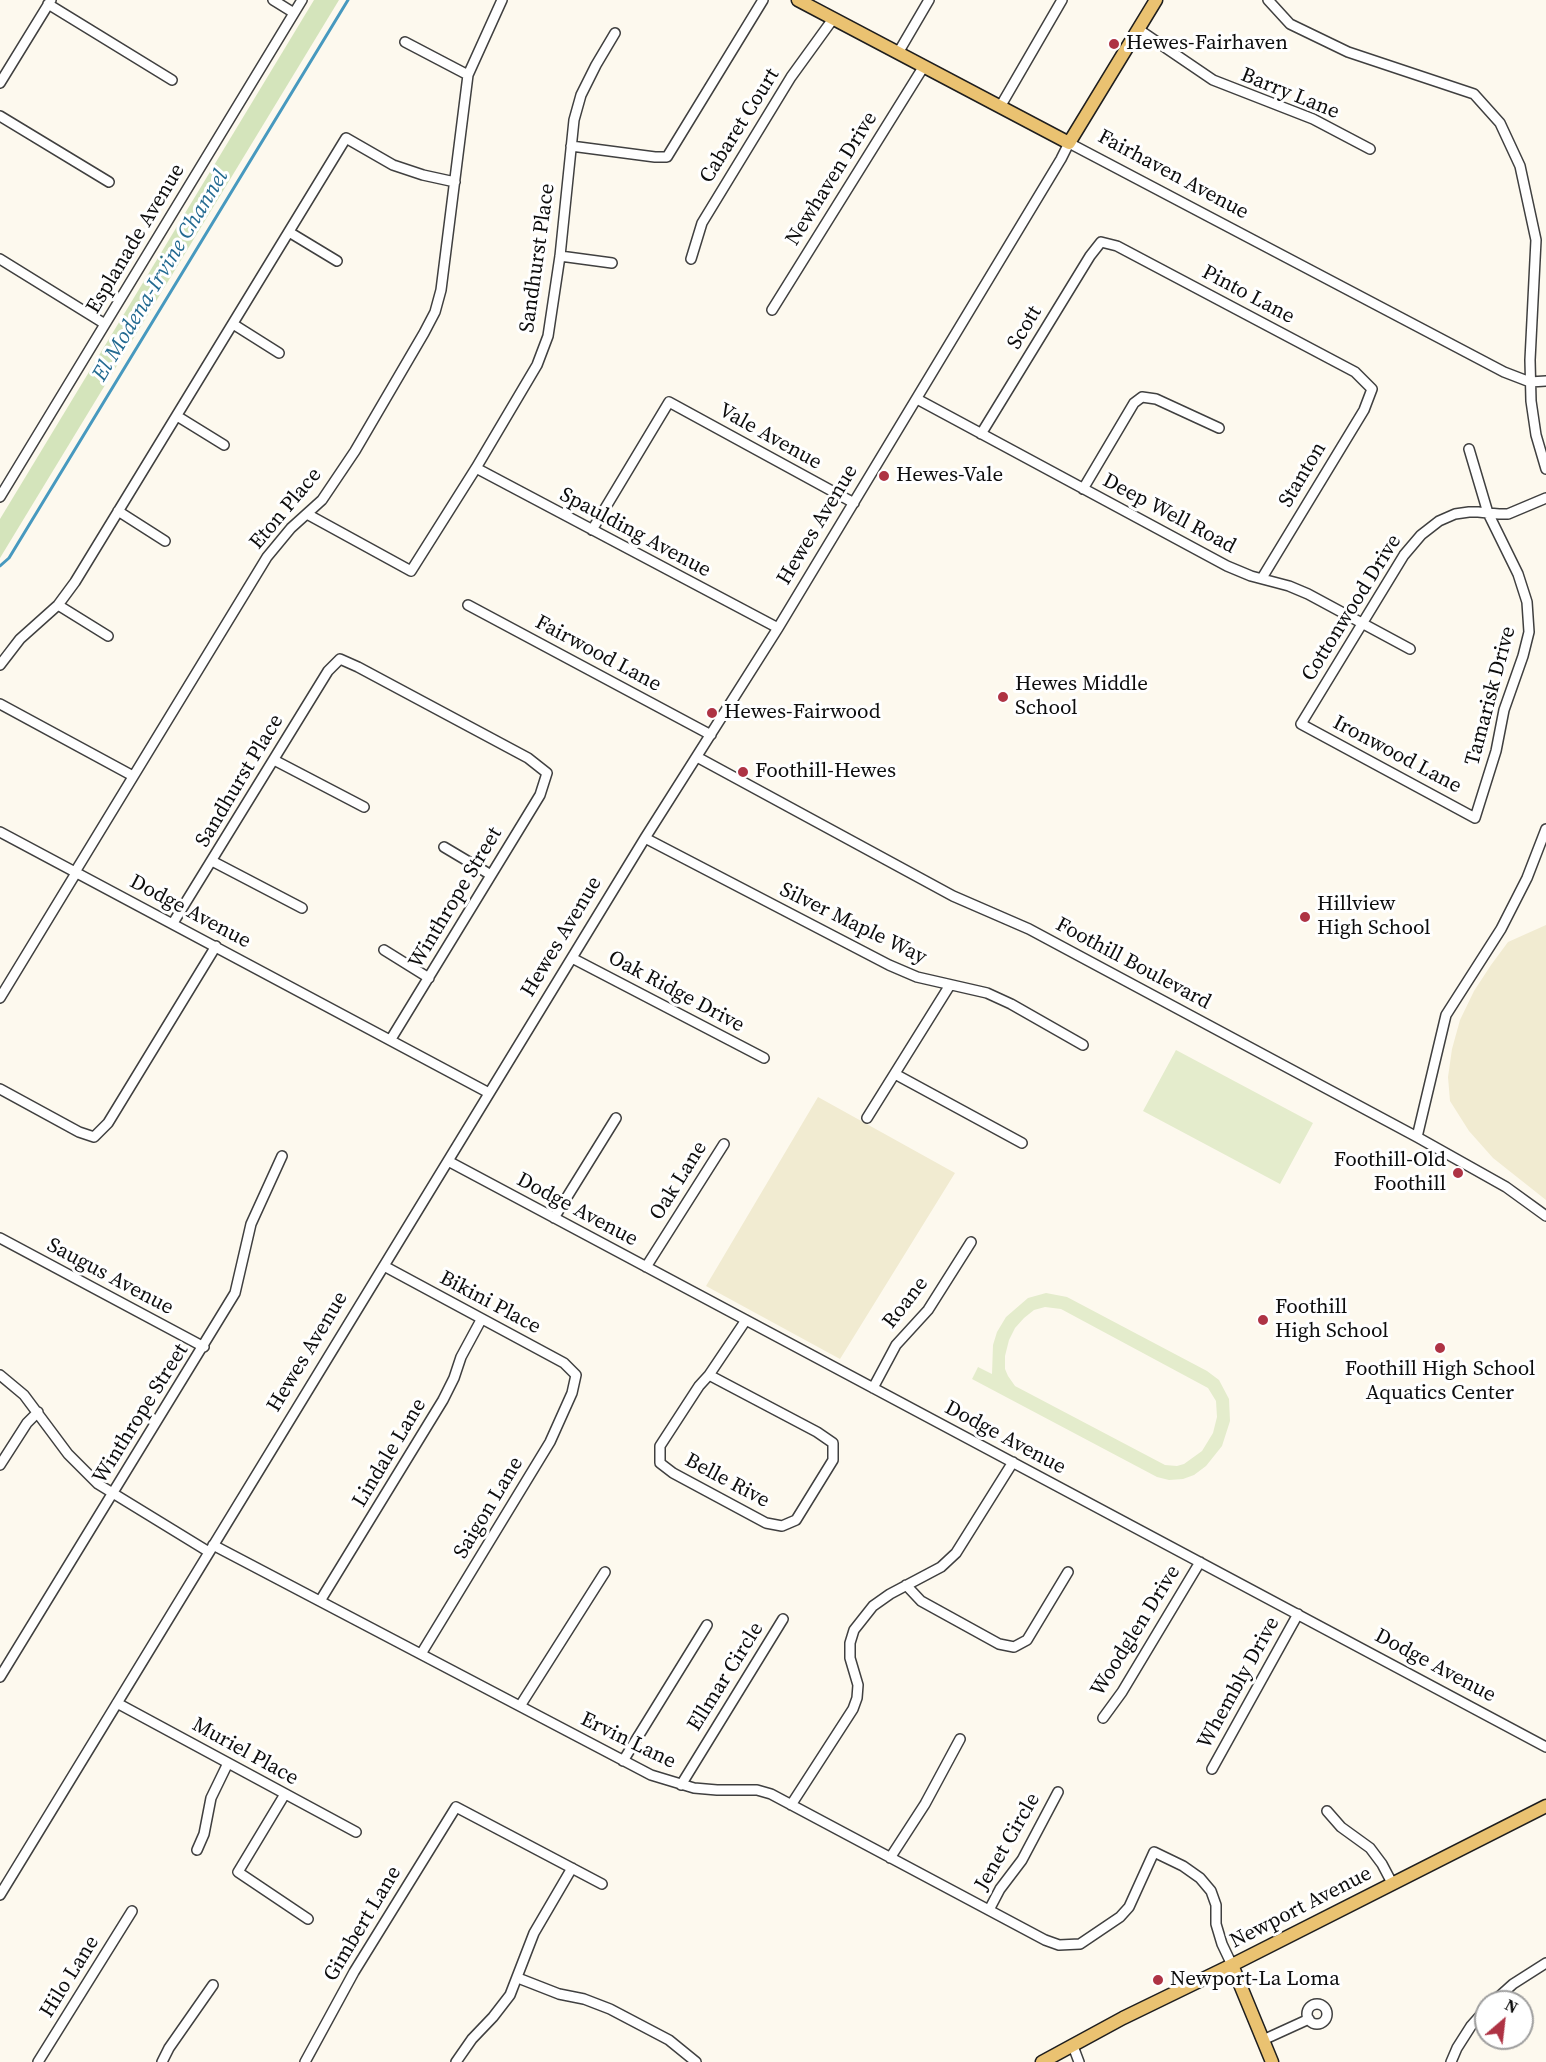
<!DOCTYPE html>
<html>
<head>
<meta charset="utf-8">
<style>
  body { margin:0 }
  #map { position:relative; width:1546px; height:2062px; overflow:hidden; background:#fdf9ee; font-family:"Source Serif 4",serif }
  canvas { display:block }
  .north { position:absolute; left:1474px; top:1990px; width:60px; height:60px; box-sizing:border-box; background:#fff; border:2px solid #9e9e9e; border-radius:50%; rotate:28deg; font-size:16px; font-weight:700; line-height:24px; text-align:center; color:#0d0d0d }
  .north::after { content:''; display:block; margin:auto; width:21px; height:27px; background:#ae3344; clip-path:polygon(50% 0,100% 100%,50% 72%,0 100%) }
</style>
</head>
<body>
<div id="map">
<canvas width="1546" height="2062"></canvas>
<div class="north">N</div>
</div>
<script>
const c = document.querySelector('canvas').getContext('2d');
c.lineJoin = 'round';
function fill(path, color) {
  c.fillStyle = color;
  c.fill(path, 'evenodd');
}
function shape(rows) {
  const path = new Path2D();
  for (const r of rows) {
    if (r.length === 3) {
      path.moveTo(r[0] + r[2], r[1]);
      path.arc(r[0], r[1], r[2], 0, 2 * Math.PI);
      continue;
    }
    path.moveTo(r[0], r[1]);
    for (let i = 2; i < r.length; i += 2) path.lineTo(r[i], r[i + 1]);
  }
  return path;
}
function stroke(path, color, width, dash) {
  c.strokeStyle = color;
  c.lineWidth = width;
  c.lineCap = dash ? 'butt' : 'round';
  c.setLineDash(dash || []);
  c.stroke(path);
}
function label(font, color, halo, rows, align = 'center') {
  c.font = font + ' "Source Serif 4",serif';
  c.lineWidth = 6;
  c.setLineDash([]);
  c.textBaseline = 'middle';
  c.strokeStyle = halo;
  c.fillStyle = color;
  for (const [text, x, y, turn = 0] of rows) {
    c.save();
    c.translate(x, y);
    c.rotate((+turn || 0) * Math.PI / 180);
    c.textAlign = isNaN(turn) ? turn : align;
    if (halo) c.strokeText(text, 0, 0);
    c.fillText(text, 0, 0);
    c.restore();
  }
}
fill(shape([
  [1546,925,1546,1200,1493,1158,1469,1131,1450,1101,1448,1077,1452,1049,1460,1020,1474,991,1491,965,1508,942],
  [818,1097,955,1173,840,1359,706,1286]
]), '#f1ebd1');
fill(shape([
  [314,0,339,0,0,558,0,519]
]), '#d4e4bb');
fill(shape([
  [1176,1050,1313,1123,1280,1184,1143,1111],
  [1046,1293,1067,1297,1207,1371,1219,1380,1229,1399,1230,1421,1222,1446,1206,1466,1194,1475,1183,1479,1169,1480,1157,1477,972,1379,978,1367,992,1374,993,1345,997,1332,1006,1317,1028,1298],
  [1045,1307,1061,1309,1208,1388,1216,1401,1217,1417,1213,1433,1202,1451,1184,1464,1177,1466,1165,1465,1015,1386,1008,1376,1005,1369,1005,1356,1009,1340,1015,1328,1024,1318,1034,1310]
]), '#e4eccc');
stroke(shape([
  [0,566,9,558,348,0]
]), '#4799bf', 3);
const minor = shape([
  [273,0,294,13],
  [1268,0,1290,24,1348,52,1474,94,1500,123,1520,166,1536,240,1530,360,1531,401,1536,435,1546,469],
  [48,4,172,80],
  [1138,29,1213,80,1313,119,1370,149],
  [405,42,468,75],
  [898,53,929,0],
  [0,83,51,0],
  [1000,107,1062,0],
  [0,116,109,182],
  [571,146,655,157,667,157,763,0],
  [289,232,337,261],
  [560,256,612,263],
  [0,259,105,324],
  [691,259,702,223,791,77,833,19],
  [772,310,924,66],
  [233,324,279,353],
  [917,399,1227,566,1251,576,1289,586,1308,594,1410,649],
  [177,416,224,445],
  [981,434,1090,256,1101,242,1117,246,1355,372,1372,389,1364,410,1262,578],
  [1469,449,1488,513,1518,574,1527,602,1529,632,1523,656,1504,710,1496,751,1475,818,1301,724,1404,555,1421,535,1439,521,1455,514,1469,512,1478,512,1488,513,1499,514,1508,514,1546,498],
  [476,468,778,628],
  [1083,489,1134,403,1142,397,1156,399,1219,428],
  [0,497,302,0],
  [118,511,165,541],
  [307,514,411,571,476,468,537,365,548,336,560,256,574,120,581,95,596,65,615,33],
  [592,530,669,402,854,503],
  [58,605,108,636],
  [468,605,711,735],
  [0,665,20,639,58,605,75,582,346,138,393,165,423,175,455,182],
  [0,704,133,776],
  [697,757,953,896,1029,929,1417,1137,1506,1187,1546,1216],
  [274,760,364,807],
  [0,832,489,1093],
  [645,838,889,965,917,977,987,993,1011,1004,1083,1045],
  [444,847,491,875],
  [212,861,302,908],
  [75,872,267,557,291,528,322,500,355,451,424,333,435,312,441,290,468,75,502,0],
  [173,923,328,671,340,659,358,667,528,758,547,773,540,795,391,1039],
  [384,950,429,978],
  [572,958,764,1058],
  [0,998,76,873],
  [895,1074,1022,1143],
  [0,1089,79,1132,94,1137,108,1123,216,946],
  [867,1118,950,985],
  [1417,1137,1446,1015,1501,929,1527,878,1546,829],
  [448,1161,1546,1747],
  [554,1218,616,1118],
  [0,1238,204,1347],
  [384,1266,564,1363,576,1375,572,1393,550,1442,421,1654],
  [646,1267,724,1144],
  [0,1375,24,1395,68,1454,98,1484,209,1552],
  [709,1375,817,1432,833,1443,833,1460,796,1520,782,1526,766,1523,673,1473,660,1463,660,1446,699,1386,709,1375],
  [709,1375,746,1320],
  [873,1388,896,1345,928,1310,971,1242],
  [0,1465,27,1423,38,1412],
  [213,1545,651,1775,694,1788,717,1790,757,1790,771,1794,1045,1940,1059,1945,1080,1944,1120,1917,1129,1907,1154,1852,1183,1866,1200,1878,1211,1891,1216,1905,1216,1924,1222,1944,1232,1965],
  [906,1585,921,1601,999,1644,1014,1647,1027,1640,1068,1572],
  [320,1601,443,1400,454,1378,461,1357,481,1320],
  [0,1677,235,1293,251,1224,282,1156],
  [117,1703,356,1832],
  [520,1706,605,1572],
  [1103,1718,1122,1692,1200,1562],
  [623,1761,707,1625],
  [1212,1769,1298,1614],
  [681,1785,783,1619],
  [285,1794,238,1872,308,1919],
  [791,1805,853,1709,857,1698,858,1685,850,1658,850,1643,854,1630,873,1606,890,1594,941,1567,956,1553,1013,1462],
  [1327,1811,1341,1827,1370,1848,1382,1864,1392,1883],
  [197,1850,204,1834,211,1798,228,1763],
  [890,1858,925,1804,960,1739],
  [0,1895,645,838,778,628,1061,159,1069,143,1504,372,1530,382,1546,381],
  [989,1910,1000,1889,1022,1860,1058,1792],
  [518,1978,559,1994,584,1999,610,2009,669,2040,696,2062],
  [1493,2002,1513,1984,1546,1963],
  [1317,2014,10],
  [1263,2040,1309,2019],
  [1073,2046,1079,2062],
  [38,2062,132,1911],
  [162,2062,169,2048,213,1985],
  [305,2062,354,1972,456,1807,602,1884],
  [456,2062,472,2039,493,2017,510,1995,534,1933,572,1868],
  [1451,2062,1457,2048,1471,2026,1486,2009]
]);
const major = shape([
  [798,0,1069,143,1156,0],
  [1232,1965,1272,2062],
  [1042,2062,1123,2018,1232,1965,1546,1806]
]);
stroke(minor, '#404040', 12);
stroke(major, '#1e1e1e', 15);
stroke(minor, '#fff', 9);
stroke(major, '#eac271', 12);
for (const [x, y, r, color] of [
  [1114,44,6,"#ae3344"],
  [884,476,6,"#ae3344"],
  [1003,697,6,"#ae3344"],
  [712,713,6,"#ae3344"],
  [743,772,6,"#ae3344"],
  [1305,917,6,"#ae3344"],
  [1458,1173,6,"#ae3344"],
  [1263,1320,6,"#ae3344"],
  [1440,1348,6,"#ae3344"],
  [1158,1980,6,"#ae3344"]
]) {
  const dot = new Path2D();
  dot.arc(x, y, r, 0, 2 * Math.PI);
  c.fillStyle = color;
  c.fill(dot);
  stroke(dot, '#fff', 2);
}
label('21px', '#0d0d0d', '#fff', [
  ["Hewes-Fairhaven",1126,44],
  ["Hewes-Vale",896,476],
  ["Hewes Middle",1015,685],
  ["School",1015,709],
  ["Hewes-Fairwood",724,713],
  ["Foothill-Hewes",755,772],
  ["Hillview",1317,905],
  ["High School",1317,929],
  ["Foothill-Old",1446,1161,"right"],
  ["Foothill",1446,1185,"right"],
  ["Foothill",1275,1308],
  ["High School",1275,1332],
  ["Foothill High School",1440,1370,"center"],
  ["Aquatics Center",1440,1394,"center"],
  ["Newport-La Loma",1170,1980]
], 'left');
label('21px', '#0d0d0d', '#fff', [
  ["Barry Lane",1290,94,22],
  ["Cabaret Court",740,126,-58],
  ["Fairhaven Avenue",1173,175,28],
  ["Newhaven Drive",832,179,-58],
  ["Esplanade Avenue",136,239,-59],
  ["Sandhurst Place",538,258,-82],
  ["Pinto Lane",1248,295,28],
  ["Scott",1025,328,-59],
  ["Vale Avenue",770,437,29],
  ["Stanton",1303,475,-59],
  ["Eton Place",286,509,-50],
  ["Deep Well Road",1169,514,28],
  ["Hewes Avenue",818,525,-59],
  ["Spaulding Avenue",635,533,28],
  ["Cottonwood Drive",1352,608,-58],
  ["Fairwood Lane",598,654,28],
  ["Tamarisk Drive",1491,696,-75],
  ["Ironwood Lane",1397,755,28],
  ["Sandhurst Place",240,781,-59],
  ["Winthrope Street",456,898,-59],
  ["Dodge Avenue",190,912,28],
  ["Silver Maple Way",853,924,26],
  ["Hewes Avenue",562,937,-59],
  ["Foothill Boulevard",1133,964,28],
  ["Oak Ridge Drive",676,992,28],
  ["Oak Lane",679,1181,-58],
  ["Dodge Avenue",577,1210,28],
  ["Saugus Avenue",110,1277,28],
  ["Bikini Place",490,1303,28],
  ["Roane",906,1303,-52],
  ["Hewes Avenue",308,1352,-59],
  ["Winthrope Street",141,1414,-58],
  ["Dodge Avenue",1005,1438,28],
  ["Lindale Lane",390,1453,-59],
  ["Belle Rive",727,1481,28],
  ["Saigon Lane",489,1508,-59],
  ["Woodglen Drive",1136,1631,-58],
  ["Dodge Avenue",1435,1666,28],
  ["Ellmar Circle",726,1677,-58],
  ["Whembly Drive",1239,1683,-61],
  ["Ervin Lane",628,1741,26],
  ["Muriel Place",245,1752,29],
  ["Jenet Circle",1008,1842,-60],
  ["Newport Avenue",1301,1908,-27],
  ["Gimbert Lane",363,1924,-59],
  ["Hilo Lane",70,1977,-58]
]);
label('italic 22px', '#236a91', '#fff', [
  ["El Modena-Irvine Channel",161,276,-59]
]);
</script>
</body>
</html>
